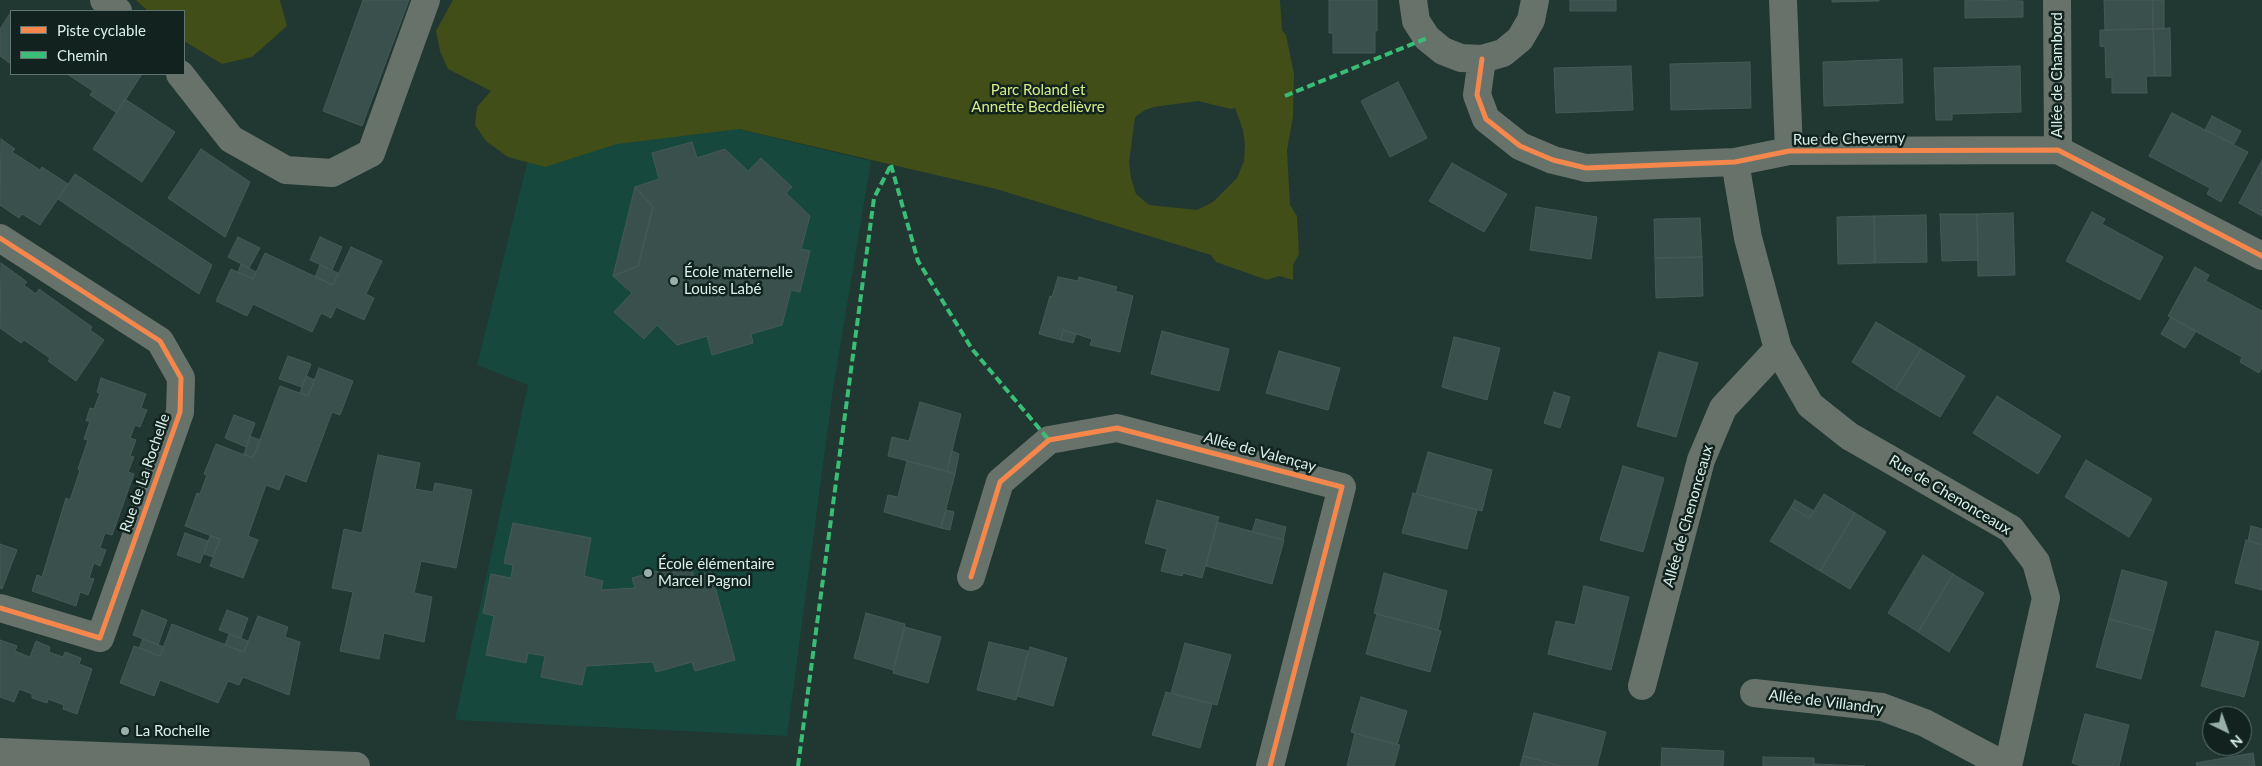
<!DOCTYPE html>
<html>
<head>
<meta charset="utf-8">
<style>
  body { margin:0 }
  #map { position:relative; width:2262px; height:766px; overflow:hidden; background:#203732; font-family:Lato,sans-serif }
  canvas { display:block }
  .legend { position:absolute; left:10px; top:10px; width:175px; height:65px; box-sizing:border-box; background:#12231f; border:1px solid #627570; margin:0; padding:6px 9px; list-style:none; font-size:15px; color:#daf0e9 }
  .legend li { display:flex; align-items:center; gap:10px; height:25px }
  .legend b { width:25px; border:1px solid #627570 }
  .north { position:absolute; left:2202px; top:706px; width:50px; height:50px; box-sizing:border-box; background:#12231f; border:1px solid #627570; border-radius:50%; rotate:138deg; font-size:14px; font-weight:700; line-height:20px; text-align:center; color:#daf0e9 }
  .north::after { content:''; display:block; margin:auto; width:18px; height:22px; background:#99afa9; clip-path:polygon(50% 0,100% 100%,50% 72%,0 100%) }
</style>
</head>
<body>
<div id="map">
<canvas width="2262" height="766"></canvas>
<ul class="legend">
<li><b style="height:6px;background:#f5874c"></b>Piste cyclable</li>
<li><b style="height:6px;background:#3abd76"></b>Chemin</li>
</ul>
<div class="north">N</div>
</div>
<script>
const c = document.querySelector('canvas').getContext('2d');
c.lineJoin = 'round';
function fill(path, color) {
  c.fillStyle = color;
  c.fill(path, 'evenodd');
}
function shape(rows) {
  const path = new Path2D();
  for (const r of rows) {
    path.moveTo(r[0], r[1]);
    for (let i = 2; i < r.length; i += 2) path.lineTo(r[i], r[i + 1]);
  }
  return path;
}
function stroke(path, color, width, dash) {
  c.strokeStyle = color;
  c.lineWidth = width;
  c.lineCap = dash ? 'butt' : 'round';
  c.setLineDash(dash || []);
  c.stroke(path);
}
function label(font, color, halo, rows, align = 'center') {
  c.font = font + ' Lato,sans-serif';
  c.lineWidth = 5;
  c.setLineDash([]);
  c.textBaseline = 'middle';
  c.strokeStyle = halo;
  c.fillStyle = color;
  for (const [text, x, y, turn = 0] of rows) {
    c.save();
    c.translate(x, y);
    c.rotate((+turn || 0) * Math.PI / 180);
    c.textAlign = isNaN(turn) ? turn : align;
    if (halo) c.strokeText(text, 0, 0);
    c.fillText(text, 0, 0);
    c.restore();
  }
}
fill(shape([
  [547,83,871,161,833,389,787,736,455,720,528,385,477,365]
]), '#16483d');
fill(shape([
  [136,0,280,0,287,26,252,57,222,64,184,41,184,11,148,11],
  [453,0,1280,0,1282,30,1286,35,1294,74,1293,117,1287,150,1290,205,1297,216,1299,254,1293,265,1293,280,1279,276,1267,280,1216,262,1211,255,996,189,739,129,617,144,545,167,508,157,486,141,475,125,477,107,491,91,448,69,440,51,436,31],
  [1198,101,1231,109,1235,108,1243,130,1245,145,1244,161,1237,178,1213,202,1197,210,1149,205,1136,194,1131,178,1129,162,1135,117,1145,110,1154,107]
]), '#414e17');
const building = shape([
  [363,0,409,0,362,126,323,111,363,0],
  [1329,0,1377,0,1377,31,1375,31,1375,53,1333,53,1333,33,1329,33,1329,0],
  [1570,0,1616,0,1616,11,1570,11,1570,0],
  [1832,0,1879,0,1879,1,1832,2,1832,0],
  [1965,0,2023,1,2023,17,1965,18,1965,0],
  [2104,0,2153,0,2153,29,2105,30,2104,0],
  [2153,0,2164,0,2164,29,2153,29,2153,0],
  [11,12,11,64,0,56,0,29,11,12],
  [2170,28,2171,76,2155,76,2153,29,2170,28],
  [2153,29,2155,76,2146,76,2147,93,2112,93,2112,77,2106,78,2105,47,2100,46,2100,30,2153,29],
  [1902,59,1903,103,1824,106,1823,62,1902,59],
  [1750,62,1751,108,1671,110,1670,64,1750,62],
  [1631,66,1633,110,1556,113,1554,68,1631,66],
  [2020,66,2021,112,1952,114,1952,120,1936,120,1934,68,2020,66],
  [67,74,142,74,117,113,90,95,93,91,67,74],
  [1398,82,1427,138,1390,157,1361,101,1398,82],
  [125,99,175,132,142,182,93,149,125,99],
  [2172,113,2248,152,2221,202,2207,194,2210,188,2149,156,2172,113],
  [2212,116,2241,131,2234,144,2205,130,2212,116],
  [1,139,15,149,12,152,40,170,42,167,68,184,40,225,22,214,19,218,0,205,1,139],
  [692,142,697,158,725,149,748,171,761,158,792,187,786,193,810,216,801,249,810,251,800,292,791,290,782,325,751,334,753,343,712,355,707,336,677,345,657,325,644,339,614,312,632,293,613,276,638,266,653,207,635,187,659,179,652,153,692,142],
  [201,149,250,182,225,237,168,198,201,149],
  [2262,160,2262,216,2239,203,2262,160],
  [1452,163,1507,194,1484,232,1429,201,1452,163],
  [75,174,212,265,199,294,58,199,75,174],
  [635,187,653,207,638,266,613,276,635,187],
  [1536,207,1597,217,1591,259,1530,250,1536,207],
  [2092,212,2105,219,2102,224,2163,257,2140,300,2066,261,2092,212],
  [2013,213,2015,275,1978,276,1977,214,2013,213],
  [1940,214,1977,214,1978,260,1942,261,1940,214],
  [1926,215,1927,262,1875,263,1874,216,1926,215],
  [1874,216,1875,263,1838,264,1837,217,1874,216],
  [1700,218,1702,257,1655,258,1654,219,1700,218],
  [238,237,260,248,249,268,228,257,238,237],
  [320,237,342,247,332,270,310,260,320,237],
  [351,247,382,261,366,294,374,298,364,320,336,307,331,318,321,313,312,332,253,304,247,316,216,301,231,269,253,279,265,253,333,285,351,247],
  [1702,257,1703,296,1656,298,1655,258,1702,257],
  [1,263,27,282,24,285,36,294,39,289,92,327,90,330,104,340,76,381,48,361,50,358,24,340,21,343,0,328,1,263],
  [241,264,256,272,253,279,238,272,241,264],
  [320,265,338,273,333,285,315,277,320,265],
  [2195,267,2209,275,2206,281,2262,311,2262,368,2259,373,2240,362,2242,357,2168,316,2195,267],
  [1058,277,1078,281,1079,277,1117,287,1115,291,1133,296,1120,352,1090,345,1092,339,1063,330,1061,340,1039,334,1050,296,1052,297,1058,277],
  [2171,317,2196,331,2185,348,2161,334,2171,317],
  [1876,322,1921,349,1895,390,1852,362,1876,322],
  [1063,330,1076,334,1073,343,1061,340,1063,330],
  [1162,331,1229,349,1219,391,1151,374,1162,331],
  [1454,337,1500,348,1487,400,1442,387,1454,337],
  [1921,349,1965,376,1940,417,1895,390,1921,349],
  [1279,351,1340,368,1328,410,1266,393,1279,351],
  [1659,352,1698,363,1676,437,1637,426,1659,352],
  [288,356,311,364,302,387,279,379,288,356],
  [319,368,353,381,340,415,332,412,306,482,285,474,279,490,266,485,248,536,258,540,243,578,210,566,220,539,185,526,197,493,200,494,207,475,204,474,216,444,253,458,280,386,308,396,319,368],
  [306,376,315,380,308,396,300,393,306,376],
  [101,378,146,394,141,408,147,410,140,427,135,425,130,438,136,440,130,456,134,457,128,472,134,474,112,535,105,533,100,548,106,550,100,566,94,563,89,578,94,579,88,595,80,592,76,606,32,591,37,575,42,577,66,498,70,500,80,470,78,469,88,440,84,439,90,421,86,421,90,408,94,409,100,393,97,392,101,378],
  [1554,392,1570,397,1560,428,1544,423,1554,392],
  [1997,396,2061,436,2038,474,1973,433,1997,396],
  [920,402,961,414,947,471,888,456,892,437,909,441,920,402],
  [234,415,255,423,246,447,225,438,234,415],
  [250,436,260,440,253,458,244,454,250,436],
  [952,451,959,454,955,474,947,471,952,451],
  [1428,452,1492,470,1482,511,1416,494,1428,452],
  [378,455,420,463,415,489,433,492,435,483,472,490,456,568,421,561,414,593,432,597,424,642,384,633,379,659,340,651,353,592,332,588,344,529,362,533,378,455],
  [2086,460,2152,499,2129,537,2065,497,2086,460],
  [907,461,955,474,941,528,884,512,888,495,898,497,907,461],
  [1623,466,1664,478,1643,552,1600,540,1623,466],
  [1413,493,1477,510,1467,549,1402,533,1413,493],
  [1824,494,1855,513,1820,571,1770,541,1791,507,1809,518,1824,494],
  [1157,500,1219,517,1202,578,1183,573,1182,576,1161,571,1167,549,1145,543,1157,500],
  [1795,500,1814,511,1809,518,1791,507,1795,500],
  [946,510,954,512,950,530,941,528,946,510],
  [1855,513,1886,532,1850,589,1820,571,1855,513],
  [1256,519,1286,527,1283,540,1252,532,1256,519],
  [1217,522,1284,540,1272,584,1206,566,1217,522],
  [513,523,591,538,584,576,603,581,601,590,635,588,632,578,690,562,694,577,711,572,735,660,695,671,692,662,656,672,653,662,586,666,582,685,541,677,545,656,528,653,526,663,486,655,494,616,483,613,491,574,511,578,513,565,504,563,513,523],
  [2251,526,2262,529,2262,545,2248,541,2251,526],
  [185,533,208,541,200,563,177,555,185,533],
  [210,536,220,539,213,557,204,554,210,536],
  [2246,540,2262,545,2262,590,2235,583,2246,540],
  [0,544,17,550,2,589,0,588,0,544],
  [1923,555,1953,574,1918,632,1888,613,1923,555],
  [2122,570,2167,582,2154,631,2109,619,2122,570],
  [1384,573,1447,591,1438,630,1374,613,1384,573],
  [1953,574,1984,593,1949,652,1918,632,1953,574],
  [1584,586,1629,597,1611,670,1548,654,1556,621,1575,625,1584,586],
  [142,610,167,620,158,645,133,635,142,610],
  [227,610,248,618,241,638,219,630,227,610],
  [866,613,905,624,893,670,854,658,866,613],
  [1377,614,1441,631,1430,672,1366,654,1377,614],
  [258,616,288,627,285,637,300,642,289,695,243,677,239,685,228,681,218,703,160,680,154,696,120,683,134,646,160,656,172,624,244,652,258,616],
  [2109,619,2154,631,2141,679,2096,667,2109,619],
  [905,627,941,637,928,683,893,673,905,627],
  [2216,631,2259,642,2244,697,2201,686,2216,631],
  [229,634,248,641,244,652,225,645,229,634],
  [143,639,164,647,160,656,139,648,143,639],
  [0,640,17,646,15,651,30,657,36,641,50,647,49,652,63,657,65,652,81,658,79,664,92,669,77,714,63,709,64,705,48,699,47,703,32,698,32,694,19,689,14,702,0,697,0,640],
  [989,642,1028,651,1016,700,977,690,989,642],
  [1185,643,1231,655,1217,705,1171,693,1185,643],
  [1030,647,1067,658,1053,706,1017,696,1030,647],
  [1166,692,1212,704,1200,748,1152,735,1166,692],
  [1361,697,1407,711,1397,745,1351,732,1361,697],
  [1534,713,1606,732,1597,766,1561,766,1523,756,1534,713],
  [2085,714,2129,725,2119,766,2083,766,2072,763,2085,714],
  [1355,733,1400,745,1394,766,1347,766,1355,733],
  [1662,748,1724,751,1723,766,1661,766,1662,748],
  [2253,753,2255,766,2197,766,2196,763,2253,753],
  [1523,756,1561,766,1520,766,1523,756],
  [1763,757,1814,758,1814,766,1763,766,1763,757],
  [1814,764,1865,766,1814,766,1814,764]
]);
fill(building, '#3a504d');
stroke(building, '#465957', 1);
stroke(shape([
  [104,0,118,11],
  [1413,0,1416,21,1427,38,1443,51,1461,58,1482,59,1503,53,1520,39,1531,20,1535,0],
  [1783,0,1789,151],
  [2057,0,2058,150],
  [1482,59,1477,95,1486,119,1520,146,1553,160,1586,168,1735,162,1789,151,2058,150,2262,256],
  [180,74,231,139,286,170,332,173,371,153,426,0],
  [0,238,160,341,181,378,180,412,100,638,0,608],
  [1778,349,1810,405,1849,436,2011,529,2036,562,2046,598,2008,766],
  [971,577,1000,482,1049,440,1117,428,1342,487,1270,766],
  [1642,686,1701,460,1723,408,1778,349,1748,238,1735,162],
  [1754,693,1882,707,1925,723,2006,766],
  [0,752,356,766]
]), '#67726b', 28);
stroke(shape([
  [1285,96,1427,38],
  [891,165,918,261,972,349,1049,440],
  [798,766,874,198,891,165]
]), '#3abd76', 4, [8, 4]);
stroke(shape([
  [1482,59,1477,95,1486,119,1520,146,1553,160,1586,168,1735,162,1789,151,2058,150,2262,256],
  [0,238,160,341,181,378,180,412,100,638,0,608],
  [971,577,1000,482,1049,440,1117,428,1342,487,1270,766]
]), '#f5874c', 5);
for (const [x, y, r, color] of [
  [674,281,5,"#99afa9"],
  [648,573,5,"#99afa9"],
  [125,731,5,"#99afa9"]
]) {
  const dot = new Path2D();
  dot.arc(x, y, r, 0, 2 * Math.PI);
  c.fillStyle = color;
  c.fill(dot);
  stroke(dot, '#12231f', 2);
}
label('15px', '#daf0e9', '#12231f', [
  ["Allée de Chambord",2057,75,-90],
  ["Rue de Cheverny",1849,139,-1],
  ["Allée de Valençay",1260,452,15],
  ["Rue de La Rochelle",145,473,-71],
  ["Rue de Chenonceaux",1950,495,31],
  ["Allée de Chenonceaux",1688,516,-74],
  ["Allée de Villandry",1826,702,7]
]);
label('15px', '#d6ed8a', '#12231f', [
  ["Parc Roland et",1038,90],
  ["Annette Becdelièvre",1038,107]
]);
label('15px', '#daf0e9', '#12231f', [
  ["École maternelle",684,272],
  ["Louise Labé",684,289],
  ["École élémentaire",658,564],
  ["Marcel Pagnol",658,581],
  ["La Rochelle",135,731]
], 'left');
</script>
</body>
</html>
